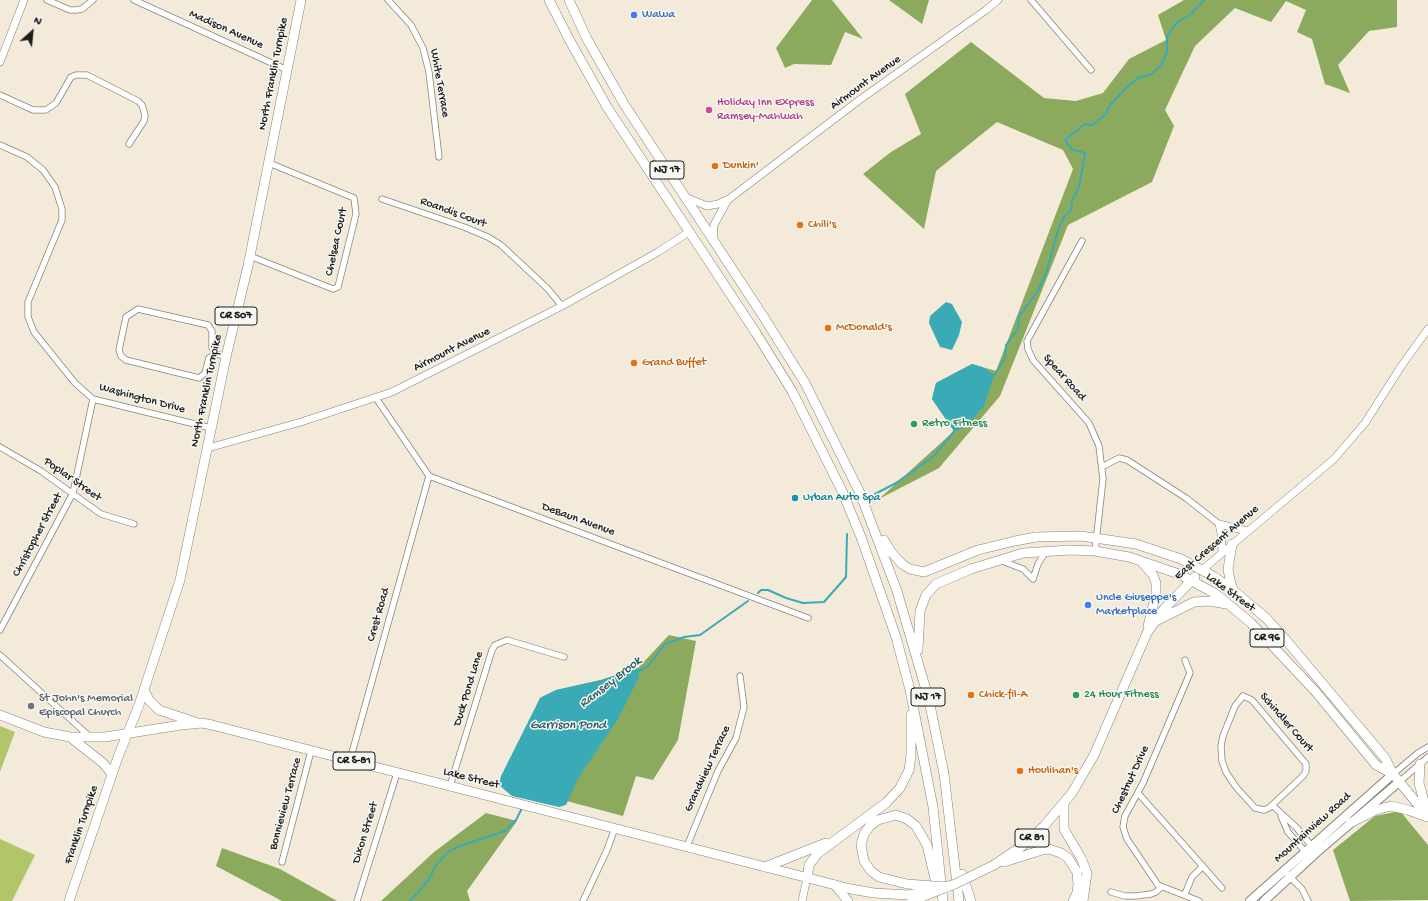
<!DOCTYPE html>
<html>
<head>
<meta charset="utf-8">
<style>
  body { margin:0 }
  #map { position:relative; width:1428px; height:901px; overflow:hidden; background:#f3eada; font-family:"Gochi Hand",sans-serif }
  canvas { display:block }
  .north { position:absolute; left:12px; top:12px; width:40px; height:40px; -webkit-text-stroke:3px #f6f6f2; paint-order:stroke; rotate:27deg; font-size:11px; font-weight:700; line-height:16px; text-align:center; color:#1c1c1c }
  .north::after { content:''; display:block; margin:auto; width:14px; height:18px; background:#1c1c1c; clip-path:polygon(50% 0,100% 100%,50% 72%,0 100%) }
</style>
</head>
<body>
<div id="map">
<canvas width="1428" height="901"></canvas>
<div class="north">N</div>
</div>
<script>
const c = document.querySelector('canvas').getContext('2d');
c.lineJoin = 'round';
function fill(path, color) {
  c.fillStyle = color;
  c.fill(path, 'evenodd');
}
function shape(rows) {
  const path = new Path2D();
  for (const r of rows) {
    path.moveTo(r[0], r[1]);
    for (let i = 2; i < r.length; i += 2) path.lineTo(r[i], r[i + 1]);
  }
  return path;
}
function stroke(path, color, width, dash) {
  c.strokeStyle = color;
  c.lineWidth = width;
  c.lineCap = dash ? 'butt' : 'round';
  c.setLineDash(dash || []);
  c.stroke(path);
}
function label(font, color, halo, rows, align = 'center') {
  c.font = font + ' "Gochi Hand",sans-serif';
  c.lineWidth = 3;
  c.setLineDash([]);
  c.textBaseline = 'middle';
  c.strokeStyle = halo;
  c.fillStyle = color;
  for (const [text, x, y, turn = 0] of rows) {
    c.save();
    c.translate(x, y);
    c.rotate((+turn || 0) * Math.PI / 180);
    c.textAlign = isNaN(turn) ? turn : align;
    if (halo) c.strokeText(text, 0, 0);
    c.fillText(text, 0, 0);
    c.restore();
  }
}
fill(shape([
  [0,726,15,732,0,772],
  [0,839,35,855,12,901,0,901]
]), '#b1c569');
fill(shape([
  [812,0,832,0,863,39,845,32,831,65,794,64,785,68,776,48],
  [889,0,929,0,922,24],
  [1184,0,1397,0,1397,27,1369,31,1338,65,1350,93,1325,84,1312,39,1297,32,1306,10,1286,1,1271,22,1235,8,1195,46,1165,110,1174,126,1152,182,1068,225,1000,396,939,468,879,499,954,431,932,399,936,383,972,364,996,371,1073,169,1063,150,997,122,936,171,924,229,863,174,891,152,921,134,905,94,971,42,1044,98,1076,101,1103,93,1129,59,1166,40,1158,15],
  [669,635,696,641,678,740,653,780,636,776,623,816,510,786,540,698,556,690,601,680,638,668],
  [1400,811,1428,845,1428,900,1350,901,1333,850,1375,816],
  [486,813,517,821,467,891,470,901,381,901,434,852],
  [222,848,280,869,337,901,282,901,216,866]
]), '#8caa5d');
fill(shape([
  [946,302,952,304,962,322,959,335,952,350,940,347,929,323,930,316],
  [972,364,982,367,993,374,992,382,984,406,966,427,954,431,932,399,936,383],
  [638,668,639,677,618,719,578,779,566,805,559,807,512,796,499,785,501,776,540,698,556,690,601,680]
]), '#3aaab6');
stroke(shape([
  [991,380,1005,358,1006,345,1018,329,1019,316,1038,291,1047,270,1058,230,1064,217,1071,210,1072,200,1079,187,1085,153,1071,149,1065,140,1085,124,1093,125,1106,114,1110,105,1127,87,1138,78,1150,75,1161,66,1167,52,1167,37,1172,29,1178,22,1190,15,1204,0],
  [875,494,896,483,933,457,956,429],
  [758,593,761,590,768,590,786,598,803,603,824,602,846,577,847,534],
  [637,672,648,666,665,644,684,637,700,635,748,601],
  [410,901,428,881,436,865,447,853,457,847,505,831,516,820,522,808]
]), '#3aaab6', 2);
const minor = shape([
  [47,0,70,10,76,10,82,9,93,0],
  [134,0,287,70],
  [388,0,411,25,423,48,429,72,439,157],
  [1031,0,1091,70],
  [0,95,33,110,46,110,56,103,71,77,76,75,87,75,138,101,142,105,145,115,144,121,129,144],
  [0,145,27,157,43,170,55,187,62,209,62,220,28,302,28,317,34,332,75,383,93,399,211,428],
  [382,199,464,227,488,237,501,245,547,288,562,306],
  [1082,241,1027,341,1028,349,1033,360,1089,423,1099,446,1103,479,1095,551],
  [250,256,333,289,338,287,356,214,354,198,269,163],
  [217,354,209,358,205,373,199,378,126,360,121,356,119,350,126,317,138,309,208,325,212,331,212,348,217,354,226,357],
  [376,398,429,476,808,618],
  [0,447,41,471,101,514,134,524],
  [1102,467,1119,458,1127,460,1186,498,1219,524],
  [1002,561,1023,569,1033,579],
  [1033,579,1038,564,1046,551],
  [0,630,73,493,93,399],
  [0,655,90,737],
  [1185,660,1190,673,1143,783,1125,816,1123,827,1127,839,1158,885,1199,901],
  [1243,696,1252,700,1306,764,1306,771,1303,776,1269,808,1264,810,1255,808,1236,787,1226,772,1222,761,1221,746,1223,736,1235,706,1243,696],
  [350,760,429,476],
  [1393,774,1418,753,1428,747],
  [1399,782,1428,757],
  [450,786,492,650,495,645,507,640,564,657],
  [1138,793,1222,888],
  [1272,805,1296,827,1314,849],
  [1281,816,1288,832,1308,855],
  [687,846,718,771,736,738,744,707,740,676],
  [282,862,311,751],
  [1288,875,1302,889,1308,901],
  [1111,892,1125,896,1136,896,1151,894,1156,892,1161,887],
  [1185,894,1192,877,1203,866],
  [357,901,397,773],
  [583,901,607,850,615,828]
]);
const tertiary = shape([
  [0,62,24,0],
  [685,197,707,206,718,204,729,199,858,101,986,10,998,0],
  [713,241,714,225,727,201],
  [208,448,301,422,392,392,562,306,658,252,689,232],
  [1219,524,1247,531],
  [1219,524,1221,533,1222,552],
  [1202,570,1334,459,1365,423,1402,365,1428,329],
  [802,901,807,878]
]);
const secondary = shape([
  [1250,901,1393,774],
  [1264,901,1317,852,1399,782]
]);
const primary = shape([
  [1036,537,1081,536,1136,544,1181,559,1213,576,1233,590,1266,618,1285,639,1385,758,1393,774,1428,817],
  [1232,544,1228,569,1230,580,1233,590],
  [1141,561,1153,575,1156,583,1156,594,1148,626],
  [971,569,1023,553,1071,550,1095,551,1129,557,1179,574,1216,594,1251,623,1315,691,1376,765,1393,774],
  [1156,621,1194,602,1210,601,1226,604],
  [144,690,149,700,159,710,195,722],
  [0,715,44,732,70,737,105,737,181,725,202,723,212,725,851,889,874,893,909,895],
  [70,737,103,763,112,774],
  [1420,764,1419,783,1427,813],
  [1064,803,1064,829,1081,858,1087,873,1083,901],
  [1350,823,1376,810,1391,806,1408,810,1427,817],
  [1004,862,1042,850,1049,849,1061,853,1068,858,1077,872,1078,885,1076,901],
  [994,865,1022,846,1044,826,1072,793,1094,755,1147,633,1164,609,1195,577],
  [69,901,118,757,139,705,180,580,226,357,248,266,301,0]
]);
const trunk = shape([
  [549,0,570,41,607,107,756,333,792,391,842,491,861,537,896,637,910,690,933,807,943,901],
  [569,0,587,39,624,104,765,319,805,383,860,493,897,591,929,700,944,774,959,901],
  [884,540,892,553,902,564,910,569,924,572,978,550,1015,541,1036,537],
  [918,650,920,611,926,595,936,584,971,569],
  [765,867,826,843],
  [962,874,971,901],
  [807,878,809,865,818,853,886,803,900,788,909,770,911,756,911,715],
  [907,884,879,877,871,871,864,861,861,845,864,834,870,826,878,820,896,815,907,819,916,826,927,845,936,883],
  [835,885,848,901],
  [1073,901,1076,895]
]);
stroke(minor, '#88837b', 7);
stroke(tertiary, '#88837b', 8);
stroke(secondary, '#88837b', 10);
stroke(primary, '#88837b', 10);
stroke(trunk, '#88837b', 10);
stroke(minor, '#fff', 5.5);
stroke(tertiary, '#fff', 7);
stroke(secondary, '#fff', 8);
stroke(primary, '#fff', 9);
stroke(trunk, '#fff', 9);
const primaryBridge = shape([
  [909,895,953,885,994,865]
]);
const trunkBridge = shape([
  [907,884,947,887],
  [912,901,944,888]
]);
stroke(primaryBridge, '#88837b', 10, []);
stroke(trunkBridge, '#88837b', 10, []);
stroke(primaryBridge, '#fff', 9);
stroke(trunkBridge, '#fff', 9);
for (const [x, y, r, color] of [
  [634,15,4,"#3f7fe0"],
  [709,110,4,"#d1479c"],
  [715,166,4,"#e8710a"],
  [800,225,4,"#e8710a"],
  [828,328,4,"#e8710a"],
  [634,363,4,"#e8710a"],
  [914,424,4,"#2e9e5b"],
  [795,498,4,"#0f9aa8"],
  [1088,605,4,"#3f7fe0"],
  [971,695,4,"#e8710a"],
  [1076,695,4,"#2e9e5b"],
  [31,706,4,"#6b7280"],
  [1020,771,4,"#e8710a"]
]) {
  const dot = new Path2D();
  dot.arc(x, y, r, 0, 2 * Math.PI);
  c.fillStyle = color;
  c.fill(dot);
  stroke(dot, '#f6f6f2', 1.5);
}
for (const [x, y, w] of [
  [667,170,34],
  [236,316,42],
  [1267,638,34],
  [928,697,34],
  [354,761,42],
  [1032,838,34]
]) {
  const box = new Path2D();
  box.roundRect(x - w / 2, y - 9, w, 18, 3);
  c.fillStyle = '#f6f6f2';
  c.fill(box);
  stroke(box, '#1c1c1c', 1);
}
label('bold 11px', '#1c1c1c', null, [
  ["NJ 17",667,170],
  ["CR 507",236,316],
  ["CR 96",1267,638],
  ["NJ 17",928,697],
  ["CR S-81",354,761],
  ["CR 81",1032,838]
]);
label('12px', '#366cbe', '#f6f6f2', [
  ["Wawa",642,15],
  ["Uncle Giuseppe's",1096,598],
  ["Marketplace",1096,612]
], 'left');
label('12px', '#1c1c1c', '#f6f6f2', [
  ["Madison Avenue",226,30,24],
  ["North Franklin Turnpike",274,74,-79],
  ["White Terrace",439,83,80],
  ["Airmount Avenue",866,83,-36],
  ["Roandis Court",453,213,20],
  ["Chelsea Court",337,242,-78],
  ["Airmount Avenue",452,350,-27],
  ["Spear Road",1064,378,48],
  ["North Franklin Turnpike",207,391,-78],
  ["Washington Drive",142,399,15],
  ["Poplar Street",72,480,35],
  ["DeBaun Avenue",578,520,20],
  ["Christopher Street",38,535,-62],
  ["East Crescent Avenue",1217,543,-41],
  ["Lake Street",1230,593,36],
  ["Crest Road",379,615,-74],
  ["Duck Pond Lane",469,689,-73],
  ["Schindler Court",1286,723,49],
  ["Grandview Terrace",708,769,-65],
  ["Lake Street",471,779,14],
  ["Chestnut Drive",1131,780,-65],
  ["Bonnieview Terrace",286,804,-75],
  ["Franklin Turnpike",82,825,-71],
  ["Mountainview Road",1313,828,-42],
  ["Dixon Street",366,833,-73]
]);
label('12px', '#b23c85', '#f6f6f2', [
  ["Holiday Inn Express",717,103],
  ["Ramsey-Mahwah",717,117]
], 'left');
label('12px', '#c56008', '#f6f6f2', [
  ["Dunkin'",723,166],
  ["Chili's",808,225],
  ["McDonald's",836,328],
  ["Grand Buffet",642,363],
  ["Chick-fil-A",979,695],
  ["Houlihan's",1028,771]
], 'left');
label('12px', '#27864d', '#f6f6f2', [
  ["Retro Fitness",922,424],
  ["24 Hour Fitness",1084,695]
], 'left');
label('12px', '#0d838f', '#f6f6f2', [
  ["Urban Auto Spa",803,498]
], 'left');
label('12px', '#5b616d', '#f6f6f2', [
  ["St John's Memorial",39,699],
  ["Episcopal Church",39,713]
], 'left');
label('italic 13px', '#2a5c61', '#f6f6f2', [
  ["Ramsey Brook",611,683,-38],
  ["Garrison Pond",568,726]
]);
</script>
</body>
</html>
